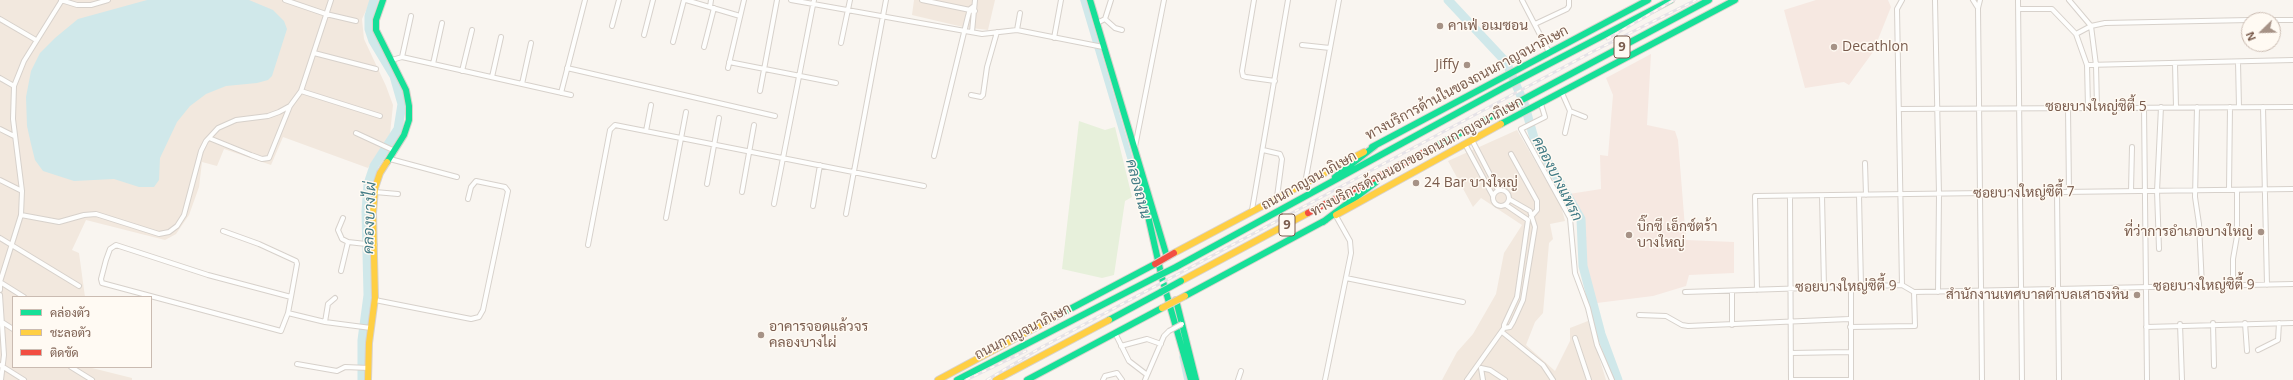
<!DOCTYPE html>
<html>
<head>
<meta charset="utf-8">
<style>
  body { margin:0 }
  #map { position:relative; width:2293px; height:380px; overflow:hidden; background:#f9f5f0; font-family:"Open Sans",Sarabun,sans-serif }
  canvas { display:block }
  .legend { position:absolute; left:12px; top:296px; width:140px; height:72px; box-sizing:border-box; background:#fffaf3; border:1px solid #cabbb1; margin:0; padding:5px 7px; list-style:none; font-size:12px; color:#7a5c4d }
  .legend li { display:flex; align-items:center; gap:8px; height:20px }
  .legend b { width:20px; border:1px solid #cabbb1 }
  .north { position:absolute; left:2241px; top:12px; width:40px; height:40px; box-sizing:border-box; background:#fffaf3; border:1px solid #cabbb1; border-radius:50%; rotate:247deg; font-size:11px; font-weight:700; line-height:16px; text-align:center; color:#7a5c4d }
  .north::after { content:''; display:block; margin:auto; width:14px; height:18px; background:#a69286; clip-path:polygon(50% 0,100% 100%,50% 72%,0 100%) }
</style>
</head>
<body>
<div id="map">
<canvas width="2293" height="380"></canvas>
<ul class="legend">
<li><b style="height:5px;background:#16e098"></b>คล่องตัว</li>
<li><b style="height:5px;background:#ffcf43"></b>ชะลอตัว</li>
<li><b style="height:5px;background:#f24e42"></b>ติดขัด</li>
</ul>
<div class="north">N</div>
</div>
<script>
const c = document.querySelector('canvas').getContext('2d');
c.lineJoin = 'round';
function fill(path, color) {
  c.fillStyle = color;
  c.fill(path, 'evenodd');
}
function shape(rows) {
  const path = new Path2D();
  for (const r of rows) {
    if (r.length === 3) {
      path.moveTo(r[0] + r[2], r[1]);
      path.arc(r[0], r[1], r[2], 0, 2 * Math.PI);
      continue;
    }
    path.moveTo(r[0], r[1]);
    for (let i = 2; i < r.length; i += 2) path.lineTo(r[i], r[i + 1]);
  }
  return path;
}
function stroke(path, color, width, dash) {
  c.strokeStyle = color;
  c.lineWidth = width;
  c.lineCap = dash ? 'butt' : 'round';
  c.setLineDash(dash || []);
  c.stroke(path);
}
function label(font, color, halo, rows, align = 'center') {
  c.font = font + ' "Open Sans",Sarabun,sans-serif';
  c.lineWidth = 3;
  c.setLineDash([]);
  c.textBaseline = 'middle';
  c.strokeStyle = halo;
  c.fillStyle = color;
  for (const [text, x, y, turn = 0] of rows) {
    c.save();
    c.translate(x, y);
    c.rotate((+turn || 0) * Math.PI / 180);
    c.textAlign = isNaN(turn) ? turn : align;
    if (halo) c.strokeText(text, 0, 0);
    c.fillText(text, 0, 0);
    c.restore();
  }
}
fill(shape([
  [0,0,371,0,362,19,364,39,386,86,393,105,390,134,368,168,283,137,271,165,224,149,217,166,202,162,199,187,189,215,176,234,165,240,86,220,72,250,79,253,85,297,13,297,13,367,88,367,132,378,132,380,0,380],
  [914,0,995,0,988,30,963,27,912,15],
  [1517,130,1561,206,1565,221,1550,224,1553,239,1549,243,1543,313,1535,322,1526,345,1555,371,1570,341,1570,328,1588,321,1606,380,1442,380,1457,352,1473,334,1496,294,1504,253,1522,225,1481,198,1473,207,1448,161]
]), '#f2e8de');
fill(shape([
  [1816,0,1888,0,1891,7,1873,52,1849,85,1844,82,1805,88,1784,10],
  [1651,54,1647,125,1675,131,1678,140,1686,240,1734,242,1734,273,1689,275,1686,286,1653,296,1597,303,1585,278,1582,218,1569,194,1601,189,1600,155,1608,156,1613,95,1606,78]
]), '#f6e8e1');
fill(shape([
  [1079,121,1105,130,1115,127,1132,197,1125,201,1114,275,1102,278,1062,269]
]), '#e7f0db');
fill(shape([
  [147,0,249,0,273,10,284,21,287,29,272,76,268,80,257,83,226,86,206,94,190,106,177,122,160,158,159,180,154,187,139,187,114,179,74,181,43,171,35,160,31,144,27,126,26,97,31,71,40,53,55,38,78,19]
]), '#d0e8ea');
stroke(shape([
  [1083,0,1137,182],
  [1182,357,1187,380]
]), '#d0e8ea', 5.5);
stroke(shape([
  [1448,0,1506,62,1524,103,1534,138,1581,219,1583,266,1601,334,1618,380],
  [362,380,362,340,368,295,366,211,368,184,374,166,398,129,402,104,394,76,373,41,369,29,369,16,374,0]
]), '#d0e8ea', 9);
const street = shape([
  [61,0,77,5,91,5,108,0],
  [285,0,326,14,356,21],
  [686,0,740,16],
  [791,0,982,34,1017,30,1103,47],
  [922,0,975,11],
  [1254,0,1242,71,1243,76,1246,77,1275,81],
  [1522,0,1549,52],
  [1935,0,1939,194,1938,292],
  [1973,0,1978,8],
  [1980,0,1978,8,1982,380],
  [2018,0,2022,380],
  [2069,0,2091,26,2096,65,2097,107],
  [710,7,711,0],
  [2018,9,2052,9,2076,34,2087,65,2088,107],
  [0,19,36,40],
  [1105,19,1115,28,1122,30],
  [2273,20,2293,20],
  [1097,23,1105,19,1111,0],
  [1535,24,1567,9,1569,6,1569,0],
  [612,26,619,0],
  [1017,30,1020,13],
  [972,32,975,0],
  [2076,34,2091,26,2105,23,2249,20],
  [644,35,653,0],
  [1054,38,1061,0],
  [673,42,684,0],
  [841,43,850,0],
  [1302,45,1330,48],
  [704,47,714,8],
  [314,53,376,69],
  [402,57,411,16],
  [392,60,402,57,571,95],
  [729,62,836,83],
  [2238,62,2239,107],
  [2175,63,2176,107],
  [433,64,442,23],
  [2087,65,2293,60],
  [567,68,775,116],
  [728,68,744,0],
  [462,71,472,30],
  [492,77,501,37],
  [0,78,14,86],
  [522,84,531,43],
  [301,91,380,116],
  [760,91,777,0],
  [561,93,585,0],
  [1562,93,1570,111,1565,133],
  [971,95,981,97,983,95,987,67,997,32],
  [1541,104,1545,117,1521,129,1570,218,1575,273,1588,308,1597,345,1612,380],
  [2144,107,2147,380],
  [2197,107,2195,197,2199,224,2202,286],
  [2263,107,2267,285],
  [2068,108,2069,192],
  [1899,109,2293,107],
  [1570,111,1585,117],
  [0,129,14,136],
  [646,131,651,105],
  [356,133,395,151],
  [209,138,251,155,262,159,269,158,290,106],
  [1472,140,1498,190],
  [1465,144,1493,196],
  [1135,147,1164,0],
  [1263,150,1280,154,1282,159,1277,197],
  [1511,154,1537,201,1537,210,1531,217],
  [934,156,968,16,970,9,974,6],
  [390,159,457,177],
  [1865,163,1866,195],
  [0,180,22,191],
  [1305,183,1339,0],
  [707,184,719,118],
  [1501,198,8],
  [2229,190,2230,107],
  [2131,191,2132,147],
  [375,192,398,194],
  [742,192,754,125],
  [2057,192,2059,380],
  [1859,195,1861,286],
  [1790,196,1791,380],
  [1822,196,1824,287],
  [774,204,814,0],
  [813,206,820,165],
  [1252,210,1288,0],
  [846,214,886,0],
  [21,215,59,222,84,215,96,214,159,234,169,232,177,226,184,215,201,151,206,141,218,128,236,120,268,116,279,112,290,106,301,91,331,0],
  [343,218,338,230,342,239,348,242,375,245],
  [666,218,686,112],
  [223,231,259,244,296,261,297,264,291,297,288,313,281,331,102,283,101,279,106,260,110,249,116,245,208,275,291,297],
  [0,238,79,286],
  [588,245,610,130,615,125,924,186],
  [2159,249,2157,191,2161,107],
  [341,271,348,242],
  [1346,278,1463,302],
  [0,282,24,297],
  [1902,285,1897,9,1902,0],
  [2233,286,2233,259,2237,236,2237,190],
  [1851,287,1851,380],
  [0,290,0,282,21,215,22,191,13,119,14,86,24,61,62,0],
  [1757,290,1755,196,2293,189],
  [1685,292,1902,285,1914,292,2293,284],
  [0,295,4,355,1,380],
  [375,300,471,319,479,317,483,310,508,191,505,187,476,181,471,187,468,199],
  [288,313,325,322,371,328],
  [1639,315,1666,316,1682,325,1688,326,1849,319],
  [2,322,13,329],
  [325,322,328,304,335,298],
  [2213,323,2214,366],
  [2245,323,2247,351],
  [2180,324,2182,380],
  [1732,325,1732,291],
  [1850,327,1915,326,1914,292],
  [2146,327,2293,323],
  [1504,328,1510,327,1513,322,1523,300,1535,227,1530,211,1509,199],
  [1502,332,1543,365,1553,380],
  [1115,333,1129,361,1146,374],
  [1575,338,1589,380],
  [1121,346,1147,339,1161,344],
  [2258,350,2278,340,2279,323],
  [1791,353,1850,352],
  [297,364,337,371,345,367,369,368],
  [0,365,24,380],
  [71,367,92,380],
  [1481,368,1490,370,1505,380],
  [1481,368,1483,380],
  [1103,380,1105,376,1117,373,1122,380],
  [1145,380,1164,336,1169,331],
  [1238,380,1241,371],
  [1325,380,1351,253,1350,241,1336,216],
  [1467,380,1504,328,1504,325,1517,297,1528,220,1506,205],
  [1791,380,1851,380]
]);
const fast = shape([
  [383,0,376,20,376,30,406,90,409,106,409,120,404,135,387,162],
  [1090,0,1167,257],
  [1501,124,1735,0],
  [1372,147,1648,0],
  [1434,147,1709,0],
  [1137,167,1162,278,1191,380],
  [1335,177,1375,146],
  [1323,222,1376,182],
  [1176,267,1503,88,1671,0],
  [1185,296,1326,220],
  [1176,300,1196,380],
  [1055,317,1155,264],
  [1109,320,1161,292],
  [957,380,1156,277],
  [1027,380,1162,308]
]);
const slow = shape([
  [1336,215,1501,124],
  [1174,253,1364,152],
  [1181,281,1308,213],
  [368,380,369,343,375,298,373,213,375,188,380,173,387,162],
  [938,380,1055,317],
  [996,380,1109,320]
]);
const jam = shape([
  [1308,213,1434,147]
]);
stroke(street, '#d7d1cb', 6);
stroke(fast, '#d9d2cb', 8);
stroke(slow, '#d9d2cb', 8);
stroke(jam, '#d9d2cb', 8);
stroke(street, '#fefefd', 4);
stroke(fast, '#16e098', 6);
stroke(slow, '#ffcf43', 6);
stroke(jam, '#f24e42', 6);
const rail = shape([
  [1607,39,1674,0],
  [966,380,1026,351],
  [987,380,1042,347,1592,52,1696,0]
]);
stroke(rail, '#e6e3e7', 3);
stroke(rail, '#fffaf3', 1.5, [4.5]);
const streetBridge = shape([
  [1169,331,1182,324]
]);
const fastBridge = shape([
  [1156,277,1176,267],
  [1161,292,1181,281]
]);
const slowBridge = shape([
  [1162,308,1185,296]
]);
const jamBridge = shape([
  [1155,264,1174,253]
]);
stroke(streetBridge, '#d7d1cb', 6, []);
stroke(fastBridge, '#d9d2cb', 8, []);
stroke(slowBridge, '#d9d2cb', 8, []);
stroke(jamBridge, '#d9d2cb', 8, []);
stroke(streetBridge, '#fefefd', 4);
stroke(fastBridge, '#16e098', 6);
stroke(slowBridge, '#ffcf43', 6);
stroke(jamBridge, '#f24e42', 6);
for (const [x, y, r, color] of [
  [1440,26,4,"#a69286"],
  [1834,47,4,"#a69286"],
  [1467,65,4,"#a69286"],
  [1416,183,4,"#a69286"],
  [2261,232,4,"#a69286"],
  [1629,235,4,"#a69286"],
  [2137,295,4,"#a69286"],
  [761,335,4,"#a69286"]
]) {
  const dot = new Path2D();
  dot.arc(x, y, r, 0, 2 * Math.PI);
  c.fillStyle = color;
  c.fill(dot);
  stroke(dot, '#fffaf3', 1.5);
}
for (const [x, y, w] of [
  [1622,47,16],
  [1287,225,16]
]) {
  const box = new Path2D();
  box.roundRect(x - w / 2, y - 11, w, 22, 3);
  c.fillStyle = '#fffaf3';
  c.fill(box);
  stroke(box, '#7a5c4d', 1);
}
label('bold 13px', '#7a5c4d', null, [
  ["9",1622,47],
  ["9",1287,225]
]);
label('14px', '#7a5c4d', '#fffaf3', [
  ["คาเฟ่ อเมซอน",1448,26],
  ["Decathlon",1842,47],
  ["Jiffy",1459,65,"right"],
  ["24 Bar บางใหญ่",1424,183],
  ["บิ๊กซี เอ็กซ์ตร้า",1637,227],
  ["บางใหญ่",1637,243],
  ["ที่ว่าการอำเภอบางใหญ่",2253,232,"right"],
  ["สำนักงานเทศบาลตำบลเสาธงหิน",2129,295,"right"],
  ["อาคารจอดแล้วจร",769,327],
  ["คลองบางไผ่",769,343]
], 'left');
label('14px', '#7a5c4d', '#fffaf3', [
  ["ทางบริการด้านในของถนนกาญจนาภิเษก",1467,83,-28],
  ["ซอยบางใหญ่ซิตี้ 5",2096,107],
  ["ทางบริการด้านนอกของถนนกาญจนาภิเษก",1417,157,-28],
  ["ถนนกาญจนาภิเษก",1309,181,-29],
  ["ซอยบางใหญ่ซิตี้ 7",2024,193,-1],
  ["ซอยบางใหญ่ซิตี้ 9",2204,286,-1],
  ["ซอยบางใหญ่ซิตี้ 9",1846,287,-1],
  ["ถนนกาญจนาภิเษก",1023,332,-27]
]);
label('italic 15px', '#437c86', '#fffaf3', [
  ["คลองบางแพรก",1557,179,63],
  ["คลองถนน",1138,189,75],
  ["คลองบางไผ่",370,218,-88]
]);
</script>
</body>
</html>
